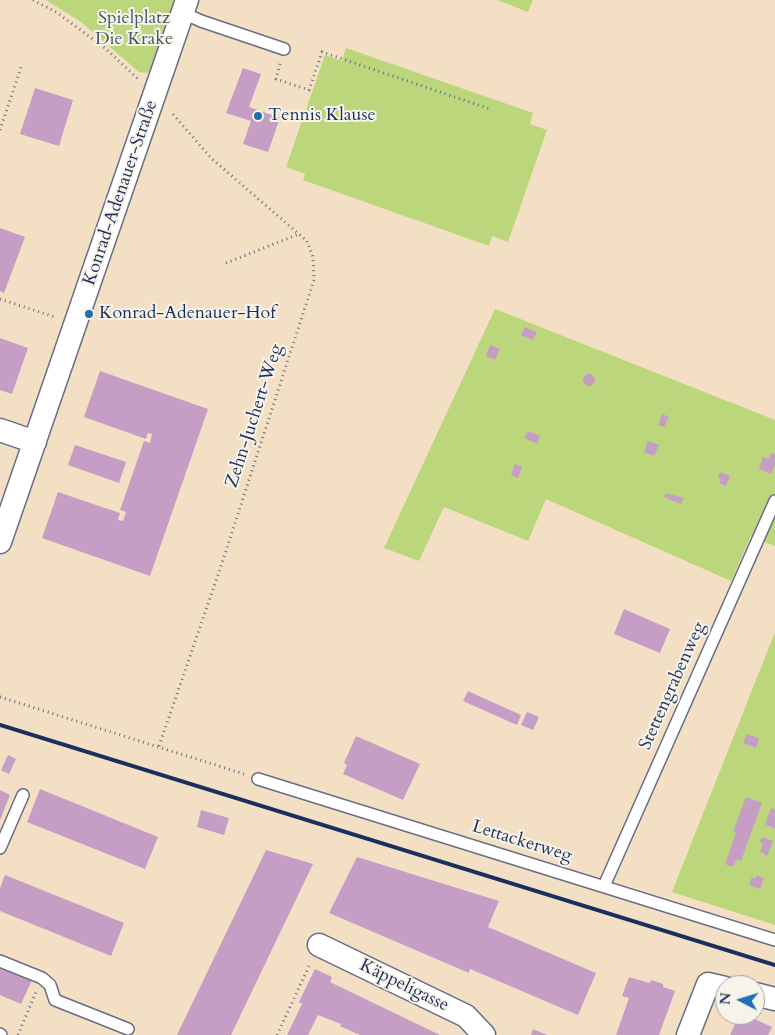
<!DOCTYPE html>
<html>
<head>
<meta charset="utf-8">
<style>
  body { margin:0 }
  #map { position:relative; width:775px; height:1035px; overflow:hidden; background:#f3e0c4; font-family:Cardo,serif }
  canvas { display:block }
  .north { position:absolute; left:715px; top:975px; width:50px; height:50px; box-sizing:border-box; background:#f7f3e8; border:1px solid #9fa5b1; border-radius:50%; rotate:275deg; font-size:14px; font-weight:700; line-height:20px; text-align:center; color:#1b2f5e }
  .north::after { content:''; display:block; margin:auto; width:18px; height:22px; background:#1f6fb2; clip-path:polygon(50% 0,100% 100%,50% 72%,0 100%) }
</style>
</head>
<body>
<div id="map">
<canvas width="775" height="1035"></canvas>
<div class="north">N</div>
</div>
<script>
const c = document.querySelector('canvas').getContext('2d');
c.lineJoin = 'round';
function fill(path, color) {
  c.fillStyle = color;
  c.fill(path, 'evenodd');
}
function shape(rows) {
  const path = new Path2D();
  for (const r of rows) {
    if (r.length === 3) {
      path.moveTo(r[0] + r[2], r[1]);
      path.arc(r[0], r[1], r[2], 0, 2 * Math.PI);
      continue;
    }
    path.moveTo(r[0], r[1]);
    for (let i = 2; i < r.length; i += 2) path.lineTo(r[i], r[i + 1]);
  }
  return path;
}
function stroke(path, color, width, dash) {
  c.strokeStyle = color;
  c.lineWidth = width;
  c.lineCap = dash ? 'butt' : 'round';
  c.setLineDash(dash || []);
  c.stroke(path);
}
function label(font, color, halo, rows, align = 'center') {
  c.font = font + ' Cardo,serif';
  c.lineWidth = 4;
  c.setLineDash([]);
  c.textBaseline = 'middle';
  c.strokeStyle = halo;
  c.fillStyle = color;
  for (const [text, x, y, turn = 0] of rows) {
    c.save();
    c.translate(x, y);
    c.rotate((+turn || 0) * Math.PI / 180);
    c.textAlign = isNaN(turn) ? turn : align;
    if (halo) c.strokeText(text, 0, 0);
    c.fillText(text, 0, 0);
    c.restore();
  }
}
fill(shape([
  [46,0,175,0,150,71,146,73,139,72,81,22],
  [497,0,533,0,528,12],
  [346,48,533,113,530,124,547,130,508,242,492,236,489,246,303,180,305,174,286,167,325,55,342,61],
  [495,309,775,420,775,546,751,536,731,581,546,499,528,541,444,507,419,561,384,548],
  [775,632,775,925,672,892]
]), '#bbd67b');
fill(shape([
  [243,68,261,74,249,107,280,118,268,152,243,144,251,121,226,113],
  [35,88,73,100,59,146,20,134],
  [0,228,25,237,4,293,0,291],
  [525,327,537,332,533,340,521,335],
  [0,338,28,348,12,394,0,390],
  [490,345,500,349,495,360,486,356],
  [100,371,208,409,150,576,42,538,58,492,120,513,118,520,123,521,126,512,120,510,144,441,150,443,152,434,148,433,146,439,84,417],
  [589,380,6],
  [662,414,669,417,664,427,658,425],
  [528,431,540,436,537,444,524,438],
  [648,441,659,445,654,456,644,452],
  [75,445,126,462,119,483,68,465],
  [771,453,775,454,775,464,771,474,759,469,763,457,769,459],
  [515,464,522,467,518,478,511,475],
  [720,472,730,476,726,486,719,483,721,479,718,478],
  [666,493,684,498,681,504,664,497],
  [624,609,670,629,660,653,614,634],
  [468,691,521,715,517,725,463,701],
  [527,712,539,717,533,730,521,725],
  [747,734,759,738,756,748,743,743],
  [356,736,420,764,403,800,343,774,347,765,344,763],
  [8,755,16,759,9,774,1,770],
  [40,789,158,837,145,869,27,822],
  [0,790,10,795,0,820],
  [746,797,762,803,741,861,737,859,733,867,725,864,736,833,733,832],
  [771,808,775,809,775,829,765,824],
  [201,810,229,818,224,835,197,827],
  [762,837,773,841,767,856,760,852,763,844,760,842],
  [266,850,313,864,231,1035,177,1035],
  [357,857,499,901,488,927,596,973,578,1015,470,969,469,973,329,913],
  [5,875,124,923,111,956,0,911,0,888],
  [756,875,764,878,760,889,749,885,752,877,755,879],
  [0,967,32,980,21,1004,0,995],
  [315,969,332,977,330,982,440,1035,360,1035,340,1026,341,1024,318,1015,308,1035,287,1035,302,1004,299,1002],
  [629,977,649,983,652,980,663,984,663,987,675,991,659,1035,616,1035,629,998,622,996],
  [739,1015,746,1015,772,1027,768,1035,730,1035],
  [533,1029,547,1035,531,1035]
]), '#c69dc5');
const lane = shape([
  [183,13,201,21,284,49],
  [258,779,775,940],
  [0,848,23,795],
  [604,886,775,501],
  [0,961,42,978,50,985,55,1000,128,1029],
  [0,1034,1,1035]
]);
const street = shape([
  [0,430,35,442],
  [0,542,187,0],
  [319,945,466,1016,484,1035],
  [755,994,775,999],
  [688,1035,708,984,725,988]
]);
stroke(lane, '#676d82', 14);
stroke(street, '#676d82', 25);
stroke(shape([
  [33,0,56,12,105,48,138,79],
  [280,64,276,79,309,90,322,52,490,109,489,111],
  [0,130,21,67],
  [226,263,299,234],
  [0,299,55,317],
  [0,697,244,774],
  [159,746,220,569,314,280,313,257,307,241,211,158,171,112],
  [18,1035,36,992],
  [277,1035,310,964]
]), '#676d82', 3, [1, 4]);
stroke(lane, '#fff', 11);
stroke(street, '#fff', 22);
stroke(shape([
  [0,725,775,965]
]), '#1b2f5e', 4);
for (const [x, y, r, color] of [
  [258,116,5,"#1f6fb2"],
  [89,314,5,"#1f6fb2"]
]) {
  const dot = new Path2D();
  dot.arc(x, y, r, 0, 2 * Math.PI);
  c.fillStyle = color;
  c.fill(dot);
  stroke(dot, '#f7f3e8', 2);
}
label('18px', '#435965', '#f7f3e8', [
  ["Spielplatz",134,19],
  ["Die Krake",134,40]
]);
label('18px', '#1b2f5e', '#f7f3e8', [
  ["Tennis Klause",268,116],
  ["Konrad-Adenauer-Hof",99,314]
], 'left');
label('18px', '#1b2f5e', '#f7f3e8', [
  ["Konrad-Adenauer-Straße",121,193,-71],
  ["Zehn-Juchert-Weg",255,416,-72],
  ["Stettengrabenweg",673,686,-66],
  ["Lettackerweg",522,842,17],
  ["Käppeligasse",404,986,26]
]);
</script>
</body>
</html>
